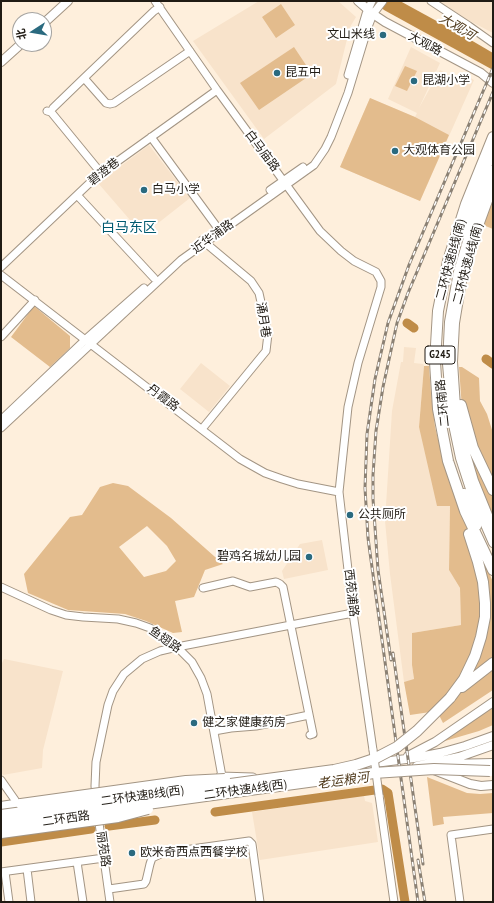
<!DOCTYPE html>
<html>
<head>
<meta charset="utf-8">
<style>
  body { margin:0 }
  #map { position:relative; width:494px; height:903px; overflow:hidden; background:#feefdc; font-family:"PT Sans Narrow","Noto Sans SC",sans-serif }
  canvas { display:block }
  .frame { position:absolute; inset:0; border:2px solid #201b14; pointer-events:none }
  .north { position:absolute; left:12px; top:12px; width:40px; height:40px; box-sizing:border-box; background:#fff; border:1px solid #a6a4a1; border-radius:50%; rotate:258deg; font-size:11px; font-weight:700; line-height:16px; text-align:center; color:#201b14 }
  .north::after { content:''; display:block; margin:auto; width:14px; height:18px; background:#2a6a7f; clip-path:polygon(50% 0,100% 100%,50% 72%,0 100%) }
</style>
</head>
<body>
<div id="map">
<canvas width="494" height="903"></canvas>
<div class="frame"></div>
<div class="north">北</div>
</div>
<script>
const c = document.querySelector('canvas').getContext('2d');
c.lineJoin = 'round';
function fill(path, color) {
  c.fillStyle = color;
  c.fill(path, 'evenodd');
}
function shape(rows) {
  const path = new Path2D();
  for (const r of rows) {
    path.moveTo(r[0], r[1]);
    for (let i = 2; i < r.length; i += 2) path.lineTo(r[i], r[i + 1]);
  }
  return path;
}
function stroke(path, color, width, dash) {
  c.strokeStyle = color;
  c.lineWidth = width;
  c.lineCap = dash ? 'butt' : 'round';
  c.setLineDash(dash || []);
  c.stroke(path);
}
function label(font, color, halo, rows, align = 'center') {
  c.font = font + ' "PT Sans Narrow","Noto Sans SC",sans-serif';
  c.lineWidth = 4;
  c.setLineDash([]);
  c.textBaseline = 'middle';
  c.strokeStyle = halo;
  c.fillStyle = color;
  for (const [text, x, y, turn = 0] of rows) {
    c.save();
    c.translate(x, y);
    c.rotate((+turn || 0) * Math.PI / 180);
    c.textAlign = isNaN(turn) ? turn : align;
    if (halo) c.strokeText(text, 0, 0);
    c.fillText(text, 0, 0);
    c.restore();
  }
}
fill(shape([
  [259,1,338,1,356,17,350,27,336,84,264,139,193,41],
  [439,1,493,1,493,33,468,20],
  [411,47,440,63,419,108,440,70,461,81,465,75,474,80,420,201,340,167,370,98,415,117,417,113,388,99],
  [149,145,190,198,143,235,98,183],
  [404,347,416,348,414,363,423,364,424,366,419,427,450,506,449,570,460,588,461,625,412,633,412,665,414,680,404,682,390,574,385,521,392,411,401,362,403,362],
  [201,363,230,386,209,412,180,389],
  [322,540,328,570,284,579,282,571,300,544],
  [4,659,63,671,43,750,42,768,3,775,1,772,1,665],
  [364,795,365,801,372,803,378,842,260,860,252,812]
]), '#f8e3cb');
fill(shape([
  [281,4,295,25,276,38,262,17],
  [294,47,312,74,259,110,240,83],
  [405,66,417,71,407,91,395,86],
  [370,98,415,117,449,135,420,201,340,167],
  [493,201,493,229,483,225],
  [34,306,70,336,70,348,50,367,11,337],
  [424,366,429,366,431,393,435,427,443,458,457,499,493,582,493,690,443,723,437,711,410,715,404,682,414,679,412,665,412,633,461,625,460,588,449,570,450,506,437,506,419,427],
  [459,367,462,367,479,378,480,401,487,414,493,433,493,519,481,491,464,437],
  [113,483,128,486,171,518,223,564,205,570,194,597,175,601,182,632,173,633,146,621,125,614,68,610,28,593,24,574,70,517,82,515,100,487],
  [147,526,167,546,176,561,166,571,144,577,119,547],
  [493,707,493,725,479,731,438,743],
  [427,777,467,793,480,794,493,793,493,813,443,817,444,824,433,826]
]), '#e3bc8d');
fill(shape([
  [373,1,400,1,464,36,493,53,493,70,384,10]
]), '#bf8c48');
stroke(shape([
  [407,323,414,328],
  [486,359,493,364],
  [215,812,382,789,388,793,405,902],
  [109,826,155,820],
  [1,842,91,829]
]), '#bf8c48', 9);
const minor = shape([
  [155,1,217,90,320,231,341,251,354,261,376,272,381,281,381,287,358,363,348,407,339,492,353,613,373,750],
  [431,1,469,26,493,43],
  [160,7,154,11,84,78,106,103,110,104,114,103,190,51],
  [348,75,366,14,372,1],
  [53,108,84,78],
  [47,111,51,112,101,173],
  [151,137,217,227],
  [270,190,303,167],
  [77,195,154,278],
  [202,240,251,281,259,293,268,334,266,351,202,429],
  [1,267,97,176,217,90],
  [1,275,240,459,265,473,282,479,298,484,339,492],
  [1,337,35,300],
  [1,420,86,339,144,288],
  [1,428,181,260,314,165,325,149,331,137,348,93,368,27,373,14,383,1],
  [1,587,51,610,66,615,83,617,118,619,136,623,150,628,177,647,192,662,201,678,207,694,223,782],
  [203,588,233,581,250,587,276,582,280,584,283,587,313,734,310,735],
  [214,731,231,728,256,726,309,715],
  [220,776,253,777],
  [1,780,15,800],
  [379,795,394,902],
  [96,798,95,786,96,762,108,705,113,691,124,674,142,659,160,651,177,647,353,613],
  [98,816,110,902],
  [77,862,83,902],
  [27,869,31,902],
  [1,872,104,858],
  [5,872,9,902],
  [109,889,144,884,146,881,150,864,152,858,163,853,249,841,252,844,260,902],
  [460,902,451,835,493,829]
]);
const major = shape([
  [358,1,373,14,385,22,481,73,493,83],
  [44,23,68,1],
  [1,62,21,44],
  [493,170,471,228,458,272,449,322,447,364,452,420,460,458,472,495,493,543],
  [461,234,493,151],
  [464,493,477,526],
  [408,756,435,742,493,702],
  [367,764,414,758,440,753,465,746,493,736],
  [446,764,493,763],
  [417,766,459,757,493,745],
  [434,770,470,784,481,786,493,785]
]);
const highway = shape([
  [493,137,466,204,448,261,438,311,435,362,438,409,448,461,465,511,493,570],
  [493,184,473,239,461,281,454,323,452,362,455,407,462,444,473,481,493,530],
  [461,405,473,448,493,490],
  [462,687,493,663],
  [450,698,464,679,475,656,481,637,485,617,485,603,483,582,478,562,469,534],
  [1,807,21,804]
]);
stroke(minor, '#a39584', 9);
stroke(major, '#a39584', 10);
stroke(highway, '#a39584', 12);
stroke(minor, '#fff', 7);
stroke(major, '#fff', 8);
stroke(highway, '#fff', 10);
const rail = shape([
  [393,653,423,864],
  [391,660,378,570,373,499,373,475,376,431,383,387,397,323,408,293,493,92],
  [418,860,425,902],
  [418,902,368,538,365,488,367,434,375,379,388,323,409,265,493,68]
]);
stroke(rail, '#8b8174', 3);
stroke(rail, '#fff', 1.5, [4.5]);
const minorBridge = shape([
  [373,750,379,795]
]);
const highwayBridge = shape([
  [21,804,186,781,225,779],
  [1,815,334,770,356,765,374,759,397,747,417,731,450,698],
  [1,824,374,773,434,769,490,771],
  [1,833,118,817,148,809]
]);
stroke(minorBridge, '#a39584', 9, []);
stroke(highwayBridge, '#a39584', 12, []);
stroke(minorBridge, '#fff', 7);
stroke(highwayBridge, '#fff', 10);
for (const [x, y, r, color] of [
  [383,35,4,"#2a6a7f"],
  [277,73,4,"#2a6a7f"],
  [414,81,4,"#2a6a7f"],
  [395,151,4,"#2a6a7f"],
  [144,190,4,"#2a6a7f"],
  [350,515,4,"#2a6a7f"],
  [309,557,4,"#2a6a7f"],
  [194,723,4,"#2a6a7f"],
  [132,853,4,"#2a6a7f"]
]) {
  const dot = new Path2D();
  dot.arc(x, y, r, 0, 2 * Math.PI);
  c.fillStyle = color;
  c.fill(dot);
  stroke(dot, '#fff', 1.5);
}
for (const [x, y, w] of [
  [440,355,30]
]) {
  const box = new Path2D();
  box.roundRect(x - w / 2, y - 9, w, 18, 3);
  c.fillStyle = '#fff';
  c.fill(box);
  stroke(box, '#201b14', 1);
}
label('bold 11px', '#201b14', null, [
  ["G245",440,355]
]);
label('12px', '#201b14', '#fff', [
  ["文山米线",375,35,"right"],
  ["昆五中",285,73],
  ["昆湖小学",422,81],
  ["大观体育公园",403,151],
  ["白马小学",152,190],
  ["公共厕所",358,515],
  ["碧鸡名城幼儿园",301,557,"right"],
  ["健之家健康药房",202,723],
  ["欧米奇西点西餐学校",140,853]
], 'left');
label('12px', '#201b14', '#fff', [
  ["大观路",425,44,28],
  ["白马庙路",262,151,53],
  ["碧澄巷",104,172,-38],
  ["近华浦路",213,237,-36],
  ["二环快速B线(南)",451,260,-75],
  ["二环快速A线(南)",468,264,-75],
  ["涌月巷",263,320,81],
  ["丹霞路",163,398,37],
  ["二环南路",443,403,-96],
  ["西苑浦路",351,593,83],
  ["鱼翅路",165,640,35],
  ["二环快速A线(西)",245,790,-8],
  ["二环快速B线(西)",142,796,-8],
  ["二环西路",66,819,-8],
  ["丽苑路",103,849,82]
]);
label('italic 13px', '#513b1d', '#fff', [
  ["大观河",457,27,31],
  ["老运粮河",343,781,-8]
]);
label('14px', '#005a70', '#fff', [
  ["白马东区",129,228]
]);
</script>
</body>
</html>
